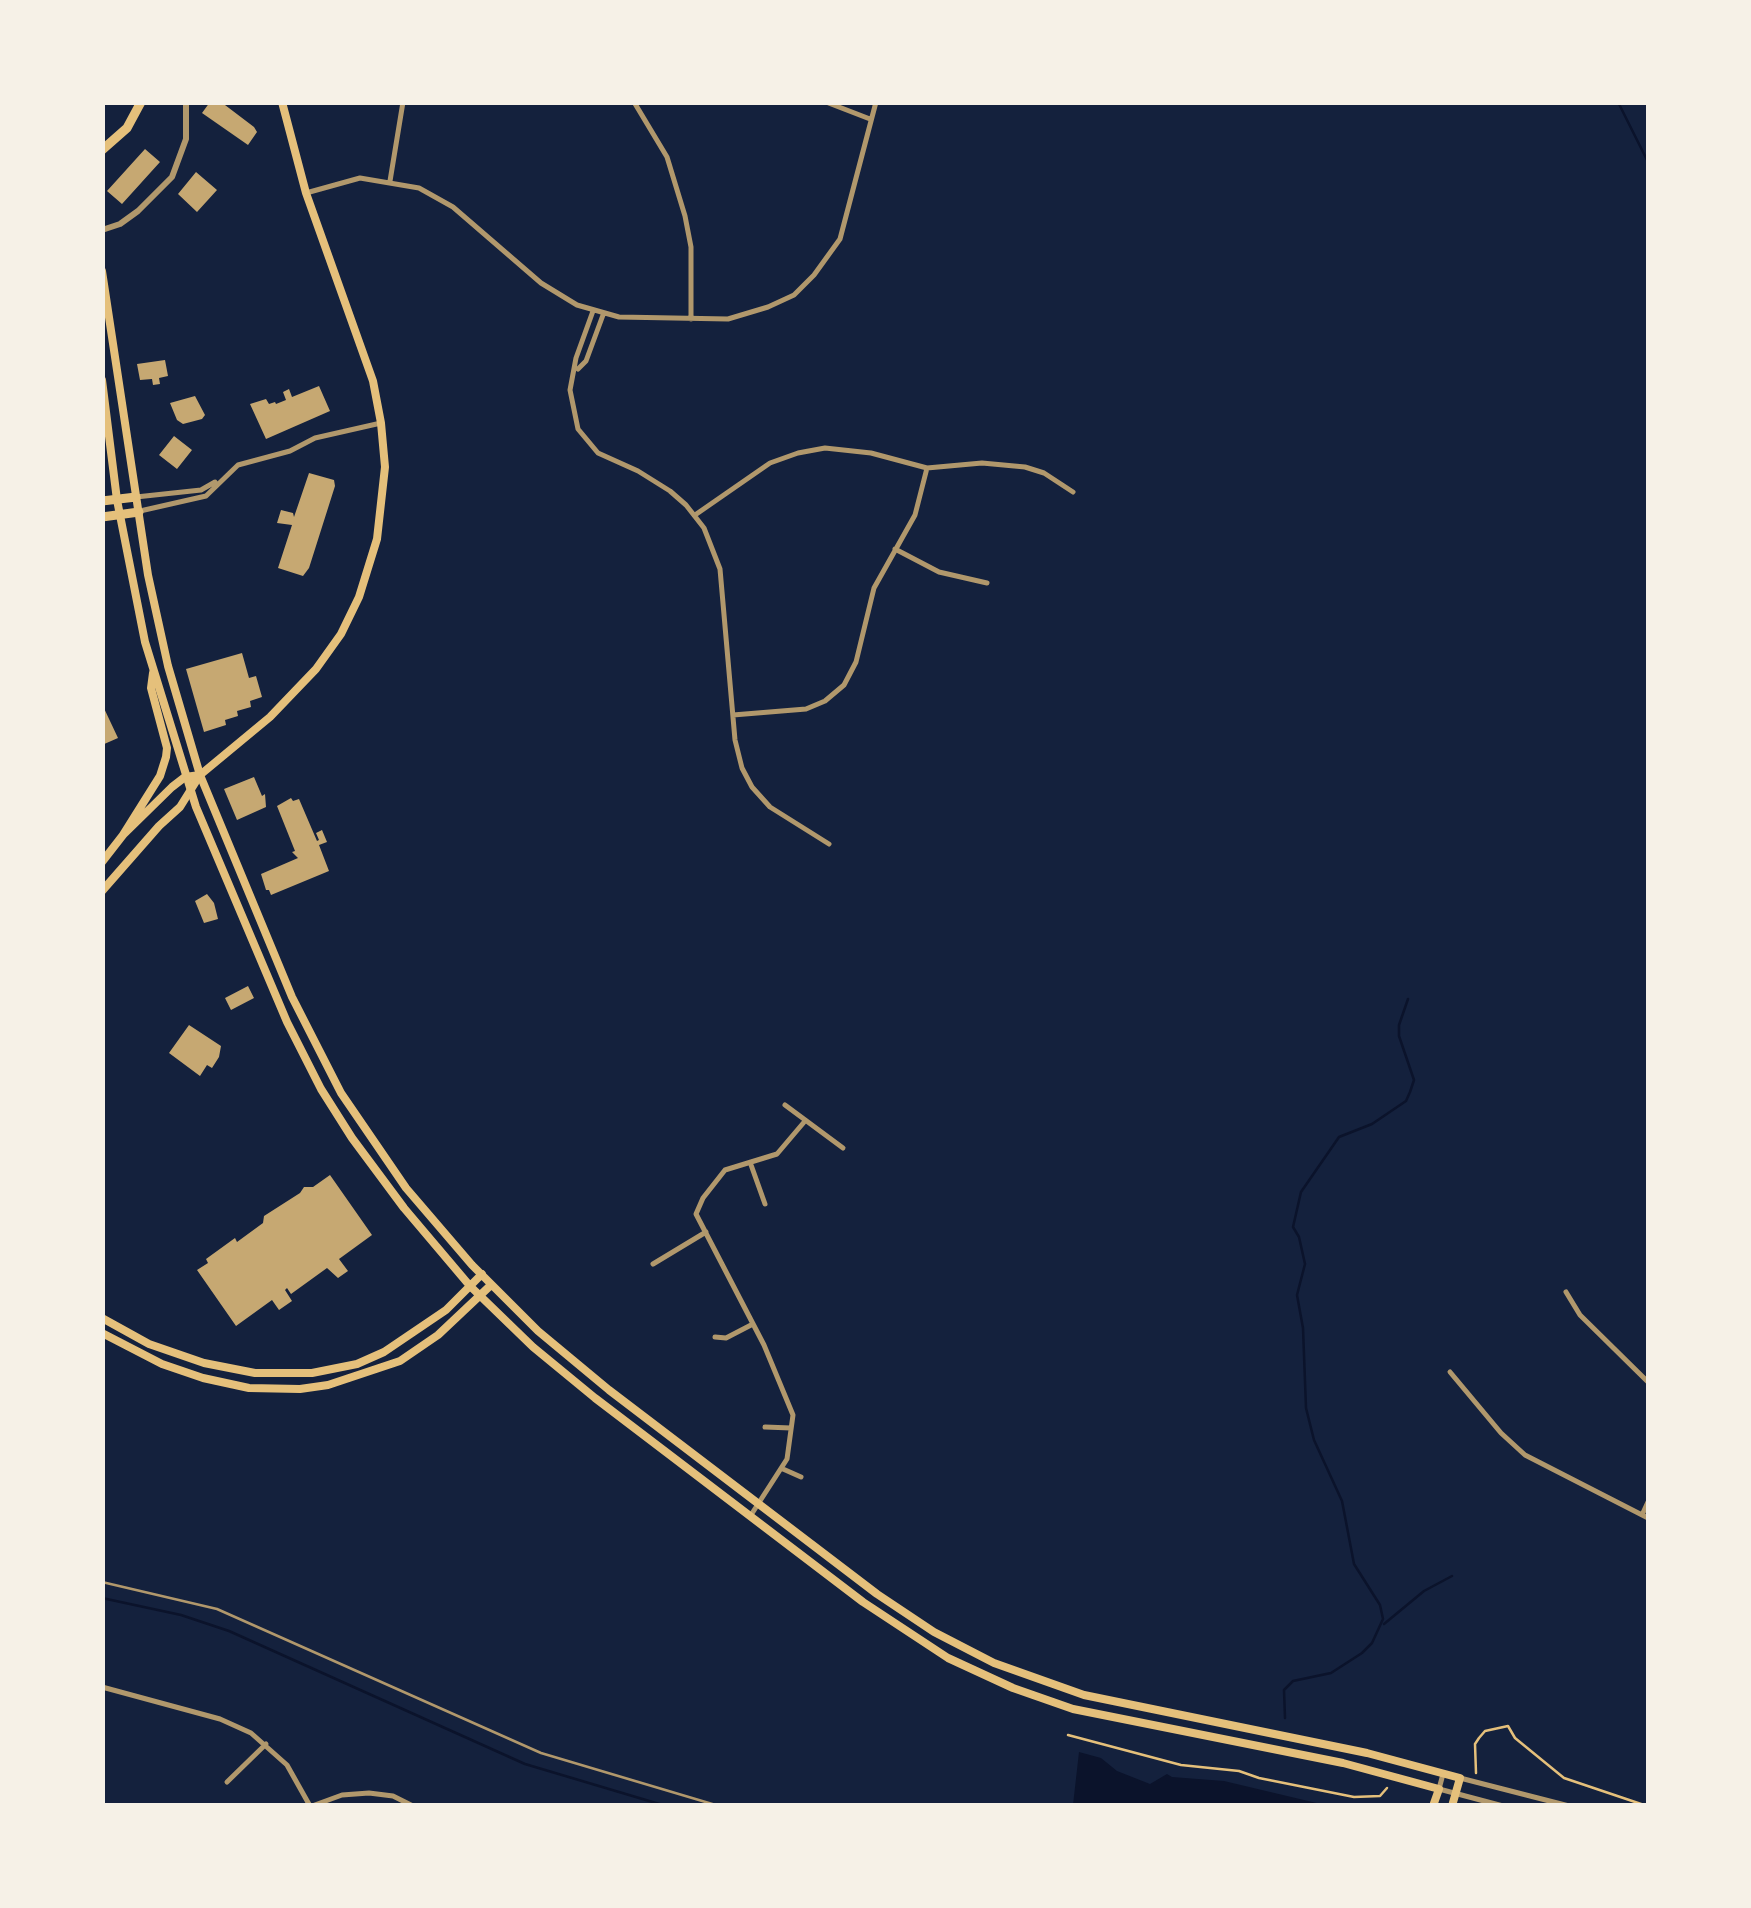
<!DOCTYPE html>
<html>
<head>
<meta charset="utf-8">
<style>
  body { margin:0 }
  #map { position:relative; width:1751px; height:1908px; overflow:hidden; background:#14213d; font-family:"Source Serif 4",serif }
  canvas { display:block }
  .frame { position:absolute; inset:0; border:105px solid #f6f1e7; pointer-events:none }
</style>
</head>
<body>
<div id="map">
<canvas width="1751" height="1908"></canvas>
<div class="frame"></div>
</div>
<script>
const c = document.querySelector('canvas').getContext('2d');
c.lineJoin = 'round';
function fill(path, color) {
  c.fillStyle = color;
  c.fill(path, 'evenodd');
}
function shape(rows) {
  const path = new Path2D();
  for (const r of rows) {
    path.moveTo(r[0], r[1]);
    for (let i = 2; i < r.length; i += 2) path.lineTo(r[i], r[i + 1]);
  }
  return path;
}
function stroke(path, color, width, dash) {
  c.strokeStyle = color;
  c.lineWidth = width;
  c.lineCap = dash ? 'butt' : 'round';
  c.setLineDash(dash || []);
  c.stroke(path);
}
fill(shape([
  [1079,1752,1101,1758,1117,1771,1150,1784,1167,1774,1172,1777,1224,1781,1325,1805,1073,1805]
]), '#0b132b');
stroke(shape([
  [1618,102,1648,162],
  [102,1598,181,1615,229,1631,525,1764,666,1806],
  [1384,1624,1424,1591,1452,1576],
  [1285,1718,1284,1690,1293,1681,1331,1673,1362,1653,1372,1643,1383,1619,1380,1605,1354,1564,1342,1501,1314,1440,1306,1408,1303,1328,1297,1295,1305,1264,1299,1237,1293,1227,1301,1192,1339,1137,1372,1124,1406,1101,1410,1092,1414,1080,1399,1036,1399,1025,1408,999]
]), '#0b132b', 2.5);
fill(shape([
  [210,102,225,105,254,127,257,132,248,145,202,113],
  [145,149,160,162,122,204,107,191],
  [196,172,217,190,197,212,178,194],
  [165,360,168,376,159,378,160,384,153,385,152,379,140,380,137,364],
  [319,386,330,411,266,439,250,404,266,399,269,404,275,402,276,404,286,400,283,392,289,389,292,397],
  [195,396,205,415,202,419,183,424,177,420,170,403],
  [174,436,192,450,177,469,159,455],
  [309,473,334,480,335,486,309,568,303,576,278,568,292,525,277,523,281,510,293,513,294,517],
  [242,653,249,678,256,676,262,697,250,701,251,707,237,711,238,716,225,720,226,725,204,732,186,669],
  [102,704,118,738,102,745],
  [254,777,262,796,265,794,266,807,237,820,224,789],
  [291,798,293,801,299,799,317,841,319,840,316,833,322,830,327,842,319,845,329,871,271,895,269,890,266,890,261,874,298,858,292,852,295,851,277,806],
  [207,894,214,903,218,919,204,923,195,901],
  [248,986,254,998,231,1010,225,998],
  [189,1025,221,1046,219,1057,212,1068,207,1065,200,1076,169,1053],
  [330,1175,372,1235,339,1259,348,1271,338,1278,327,1268,291,1294,287,1288,285,1290,292,1301,279,1310,272,1300,236,1326,197,1270,208,1263,206,1259,235,1238,237,1242,263,1223,264,1216,300,1193,304,1187,313,1187]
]), '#c6a872');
stroke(shape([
  [1068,1735,1181,1765,1239,1771,1259,1778,1354,1797,1380,1796,1387,1788],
  [1476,1773,1475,1744,1479,1738,1485,1731,1508,1726,1515,1738,1564,1778,1647,1806]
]), '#e5c07b', 2.5);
stroke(shape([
  [102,1582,217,1609,541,1753,719,1806]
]), '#b1986c', 2.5);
stroke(shape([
  [634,102,667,157,685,216,691,247,691,319],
  [826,102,870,119],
  [390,181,403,102],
  [306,193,360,178,419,188,453,207,541,283,577,305,619,317,728,319,768,307,794,295,814,275,840,239,876,102],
  [593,311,576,358,570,390,578,429,598,453,638,471,670,491,686,505,704,528,720,569,735,740,742,768,752,787,770,807,829,844],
  [578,369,586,361,603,315],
  [136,497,201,490,215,482],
  [140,511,206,496,238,465,290,451,315,438,381,423],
  [695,515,770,463,798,453,825,448,871,453,927,468,982,463,1025,467,1044,473,1073,492],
  [895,549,939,572,987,583],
  [733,715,806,709,825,701,844,685,856,662,874,588,915,515,927,468],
  [785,1105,843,1148],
  [750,1162,765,1204],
  [653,1264,706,1232],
  [1566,1292,1580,1315,1648,1382],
  [715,1337,726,1338,753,1324],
  [1450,1372,1501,1433,1525,1455,1648,1518],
  [765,1427,791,1428],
  [783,1469,801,1477],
  [751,1515,787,1459,793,1415,764,1345,696,1214,703,1198,725,1170,777,1154,805,1121],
  [1642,1515,1648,1502],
  [102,1687,220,1719,251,1733,287,1765,310,1806],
  [1443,1774,1439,1789,1503,1806],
  [1460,1778,1569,1806],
  [227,1782,266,1744],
  [312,1806,342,1795,369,1793,393,1796,413,1806]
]), '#b1986c', 5);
stroke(shape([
  [102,230,120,224,138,211,172,177,186,139,186,102]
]), '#b1986c', 6);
stroke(shape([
  [102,271,148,575,168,666,200,775,292,997,341,1093,406,1188,472,1265,538,1331,609,1390,877,1594,934,1632,994,1663,1084,1695,1367,1753,1460,1778,1452,1806],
  [102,380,117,500,145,642,196,807,287,1022,321,1089,352,1138,404,1208,470,1286,533,1347,595,1398,863,1602,948,1658,1013,1688,1073,1709,1343,1763,1439,1789,1433,1806],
  [102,1318,149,1344,204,1363,255,1373,312,1373,357,1364,384,1352,446,1310,482,1274],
  [102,1333,162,1364,203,1378,249,1388,300,1389,328,1385,400,1361,438,1335,491,1285]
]), '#e5c07b', 8);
stroke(shape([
  [123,835,160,776,166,757,167,748,151,688,153,673],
  [102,862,123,835,172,787,185,777,200,775],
  [102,891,159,826,180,807,200,775,270,717,316,669,341,634,359,597,377,539,385,467,381,423,373,381,306,193,282,102]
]), '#e5c07b', 8);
stroke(shape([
  [102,150,127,128,141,102],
  [102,501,136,497],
  [102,517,139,512]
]), '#e5c07b', 9);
</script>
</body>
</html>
